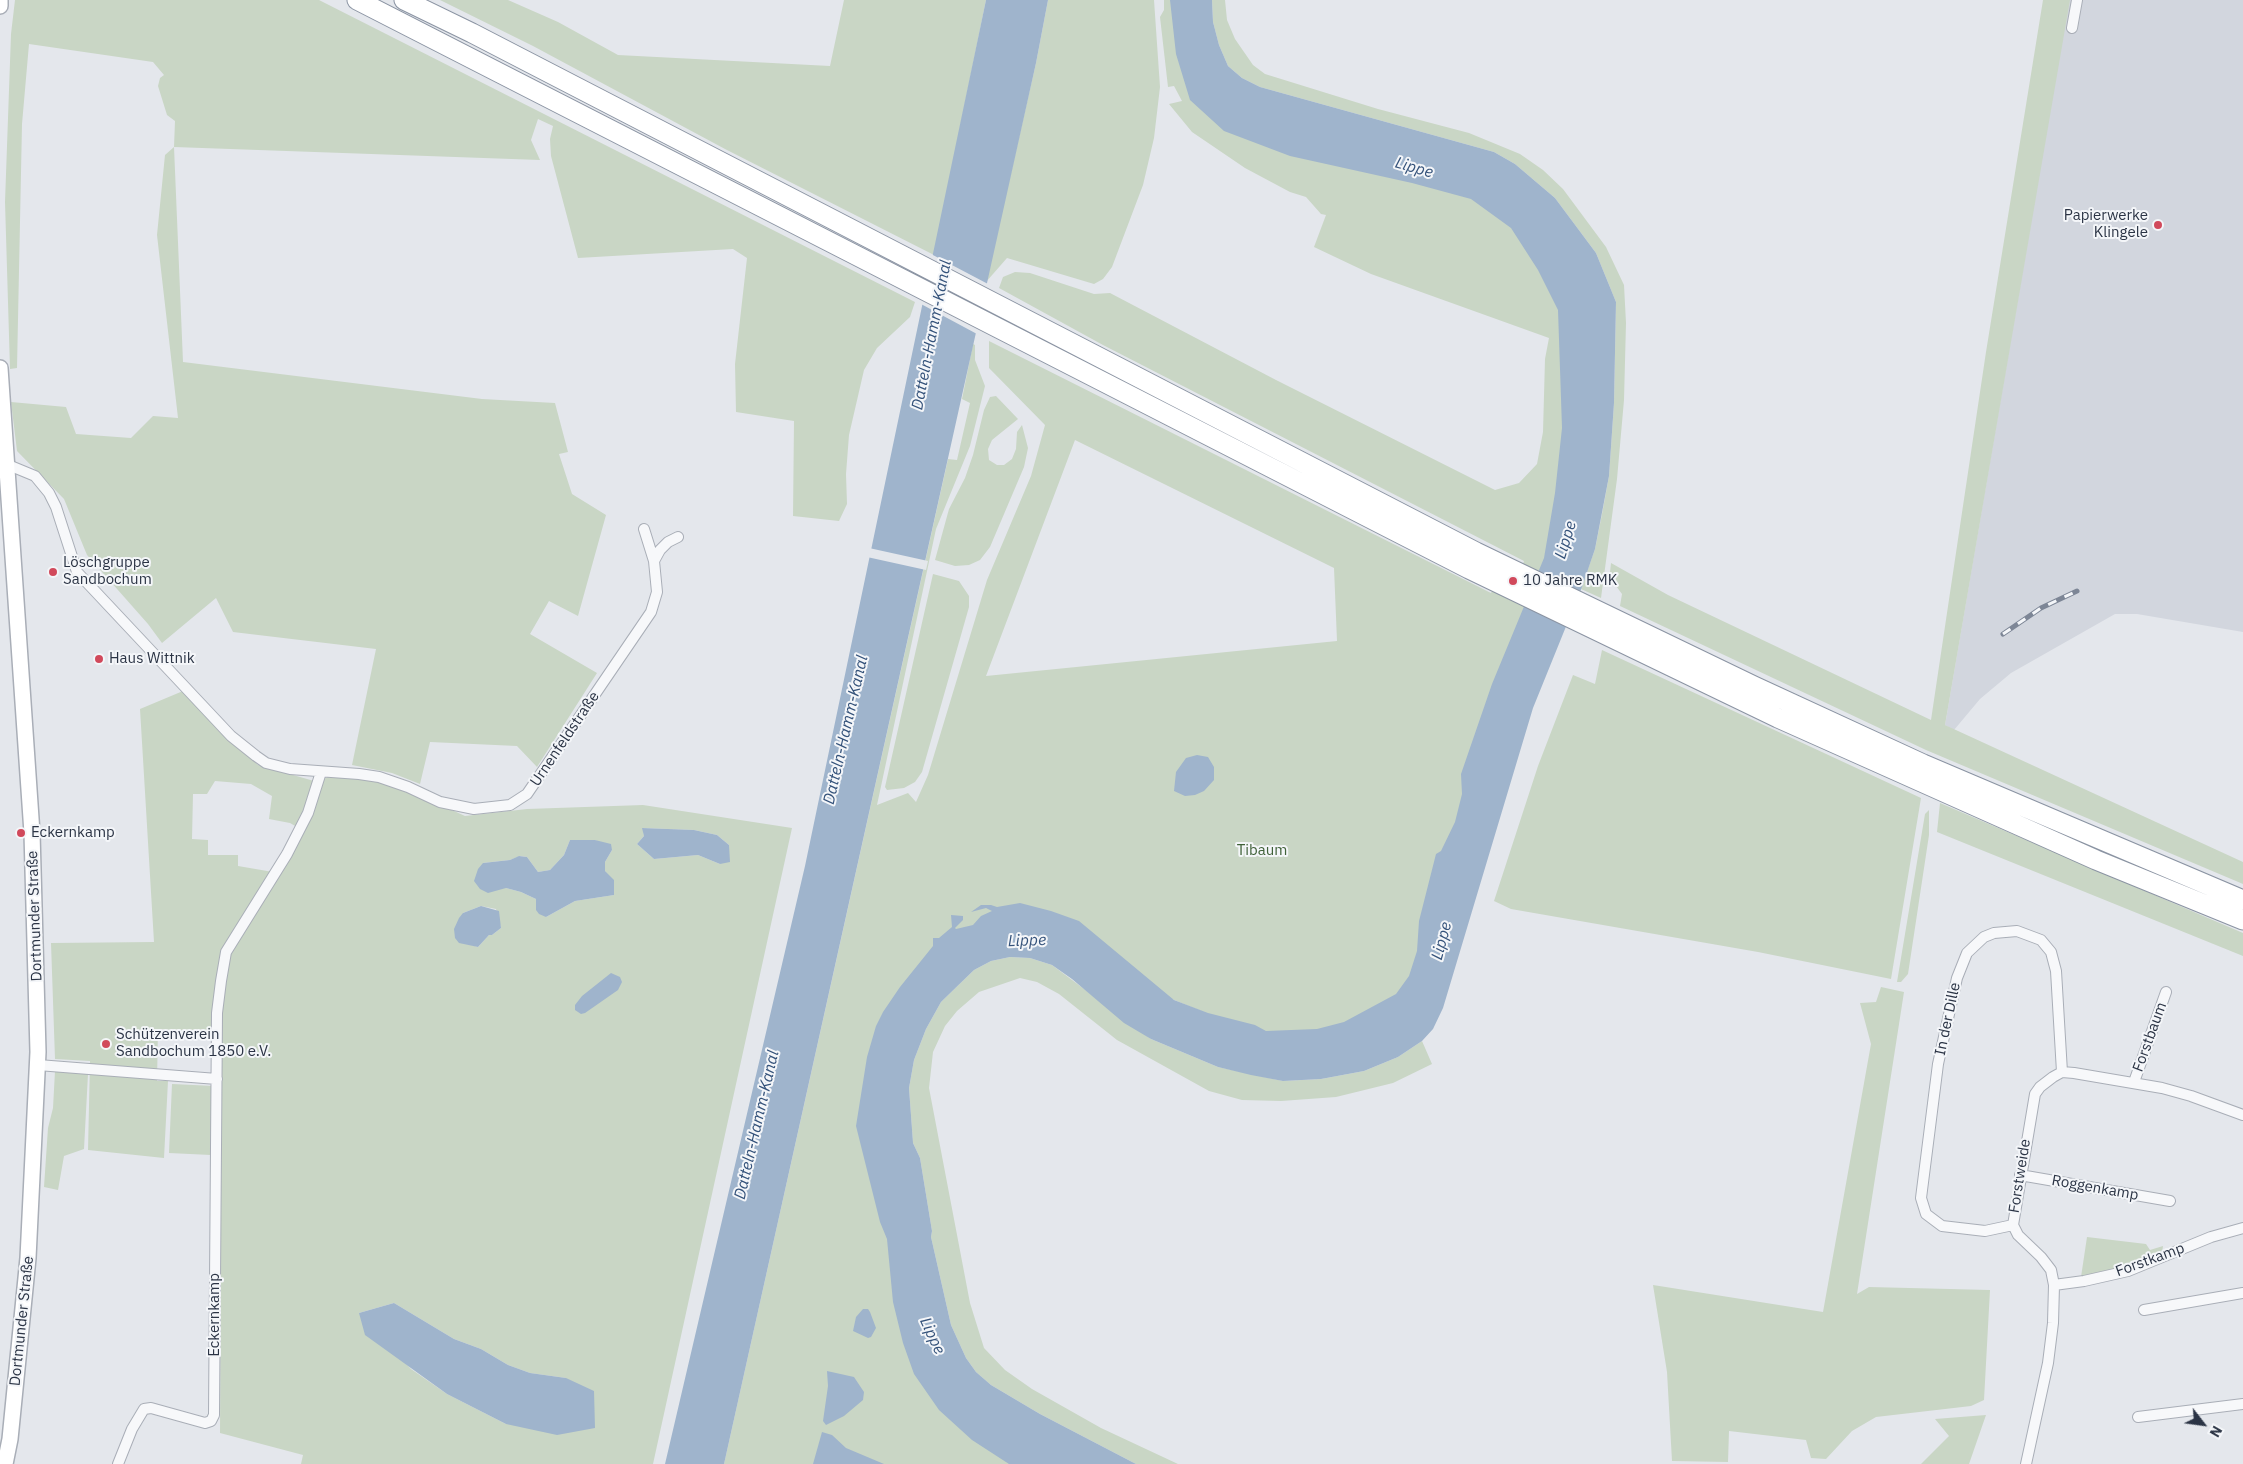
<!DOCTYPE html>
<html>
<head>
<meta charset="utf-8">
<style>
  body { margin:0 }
  #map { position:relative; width:2243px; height:1464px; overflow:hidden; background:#e4e7ec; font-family:"IBM Plex Sans",sans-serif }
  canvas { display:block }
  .north { position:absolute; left:2178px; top:1399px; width:50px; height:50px; -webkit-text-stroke:4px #f4f6f9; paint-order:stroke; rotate:120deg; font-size:14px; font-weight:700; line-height:20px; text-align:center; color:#2b3445 }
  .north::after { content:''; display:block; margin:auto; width:18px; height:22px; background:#2b3445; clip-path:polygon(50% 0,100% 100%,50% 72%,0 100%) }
</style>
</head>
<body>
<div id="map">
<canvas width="2243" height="1464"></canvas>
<div class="north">N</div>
</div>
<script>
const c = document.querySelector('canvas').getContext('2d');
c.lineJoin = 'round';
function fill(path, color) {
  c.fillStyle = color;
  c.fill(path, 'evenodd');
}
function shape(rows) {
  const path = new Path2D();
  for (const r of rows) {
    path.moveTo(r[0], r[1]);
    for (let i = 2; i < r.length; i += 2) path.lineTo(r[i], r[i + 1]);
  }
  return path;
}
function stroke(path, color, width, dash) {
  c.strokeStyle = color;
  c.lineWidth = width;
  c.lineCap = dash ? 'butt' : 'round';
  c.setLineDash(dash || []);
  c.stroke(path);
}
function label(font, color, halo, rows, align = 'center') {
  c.font = font + ' "IBM Plex Sans",sans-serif';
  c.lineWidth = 4;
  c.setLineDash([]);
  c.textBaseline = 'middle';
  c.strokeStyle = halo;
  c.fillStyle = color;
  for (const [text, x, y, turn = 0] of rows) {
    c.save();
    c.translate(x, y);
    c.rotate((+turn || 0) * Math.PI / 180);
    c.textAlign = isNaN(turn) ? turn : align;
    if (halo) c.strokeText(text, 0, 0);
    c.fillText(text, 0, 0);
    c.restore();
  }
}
fill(shape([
  [2069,0,2243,0,2243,632,2137,614,2115,614,2011,673,1980,699,1954,730,1945,725]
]), '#d2d6de');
fill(shape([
  [15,0,319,0,915,302,910,317,877,348,864,370,849,435,846,474,847,504,839,521,793,516,794,421,736,412,735,364,747,258,733,249,578,258,551,156,550,139,553,126,538,119,531,140,540,160,174,147,183,362,482,399,555,403,568,452,559,454,572,494,606,515,578,616,549,601,530,634,597,673,537,767,517,746,430,742,420,784,392,773,352,765,376,649,233,632,216,598,162,643,148,624,87,555,64,499,17,451,11,402,66,407,76,434,131,438,153,416,178,418,157,235,165,155,174,147,175,121,167,115,158,86,160,78,164,75,153,62,29,44,22,124,17,368,10,369,5,202,11,34],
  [440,0,508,0,558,22,618,55,830,66,844,0,986,0,934,255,725,149,533,46],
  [1048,0,1154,0,1160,87,1154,138,1143,185,1112,267,1103,279,1094,284,1007,258,986,282,1036,63],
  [1164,0,1192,0,1202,62,1531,208,1589,417,1423,995,1311,1056,1013,934,903,1025,928,1333,1077,1464,724,1464,948,459,957,460,970,403,962,399,973,344,975,345,975,360,985,386,970,446,936,529,877,805,908,793,916,802,928,775,987,580,1031,476,1045,425,989,368,989,341,1491,593,1492,591,1510,599,1524,561,1103,345,999,288,1003,277,1015,272,1030,273,1094,294,1110,293,1276,380,1495,490,1519,483,1537,464,1543,432,1545,359,1549,338,1371,274,1314,247,1326,215,1321,214,1306,197,1290,192,1245,168,1192,132,1169,104,1182,101,1174,86,1168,87,1160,17,1164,10],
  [1075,440,1334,568,1337,641,986,676],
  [1212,0,1225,0,1227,20,1235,39,1253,65,1265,74,1378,109,1469,133,1520,154,1543,170,1563,189,1606,247,1624,285,1626,323,1624,400,1617,479,1601,598,1581,589,1595,549,1602,514,1609,476,1614,403,1616,302,1596,253,1555,198,1515,164,1494,152,1260,87,1242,78,1228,66,1219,45,1213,22],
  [2043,0,2070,0,1945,725,2243,862,2243,884,1926,750,1620,606,1622,594,1616,586,1609,582,1611,563,1668,595,1931,720,1986,352],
  [996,396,1018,419,992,440,988,449,989,460,997,465,1004,465,1012,459,1016,449,1017,432,1022,425,1028,448,1024,467,990,547,980,560,969,565,955,566,935,560,949,509,965,478,973,455,984,410,990,397],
  [933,574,959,581,969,596,969,607,922,772,915,782,904,788,887,790,885,787],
  [1602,650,1921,798,1891,979,1758,952,1511,909,1494,901,1538,766,1573,675,1595,684],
  [183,691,258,765,314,781,297,827,290,823,269,819,272,796,251,784,215,781,207,794,193,794,192,839,208,840,208,855,238,855,238,866,273,872,230,939,212,1012,212,1033,158,1029,157,1081,168,1081,164,1158,88,1150,90,1061,55,1059,51,943,154,942,140,709],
  [328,777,355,777,397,785,465,816,527,809,643,805,792,828,653,1464,301,1464,303,1455,220,1433,222,1014,230,953,313,810,324,779],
  [643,828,694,830,717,835,729,845,720,864,698,855,654,859,637,844,644,836],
  [570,840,595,840,612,850,605,862,605,871,614,895,575,901,546,917,536,899,521,892,506,888,483,863,510,860,520,856,527,857,538,872,550,870,564,855],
  [481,906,496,909,501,928,492,935,489,935,478,947,465,943,463,913],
  [394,1303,454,1339,481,1349,508,1365,530,1373,566,1378,506,1424,447,1394,411,1369,359,1313],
  [1940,803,2243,933,2243,956,1937,832],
  [1929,810,1929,835,1908,974,1901,982,1897,982,1925,814],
  [1010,957,1030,958,1052,965,1151,1039,1218,1067,1283,1081,1321,1079,1364,1071,1398,1057,1422,1041,1432,1064,1393,1083,1336,1097,1281,1101,1242,1100,1209,1091,1117,1040,1059,994,1037,982,1020,978,979,992,957,1011,945,1026,933,1052,929,1088,970,1303,984,1348,1005,1370,1032,1389,1101,1428,1178,1464,1136,1464,1040,1414,991,1385,976,1372,966,1358,951,1325,931,1237,932,1231,920,1158,913,1143,909,1088,914,1060,926,1029,941,1002,974,970,991,961],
  [1881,987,1904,992,1857,1294,1869,1287,1990,1290,1984,1400,1971,1406,1876,1417,1852,1431,1826,1459,1811,1458,1806,1440,1729,1431,1728,1462,1672,1461,1667,1372,1653,1285,1823,1312,1871,1044,1860,1003,1876,1002],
  [55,1071,88,1074,84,1149,64,1156,58,1190,44,1187,48,1128,53,1108],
  [172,1084,214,1086,211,1155,169,1153],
  [2087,1237,2146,1244,2150,1250,2163,1246,2162,1253,2127,1266,2081,1277],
  [1986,1415,1969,1464,1921,1464,1949,1436,1935,1419]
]), '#c9d6c5');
fill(shape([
  [986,0,1048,0,1036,63,724,1464,665,1464,805,866],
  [1170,0,1212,0,1213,22,1219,45,1228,66,1242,78,1260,87,1494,152,1515,164,1555,198,1596,253,1616,302,1614,403,1609,476,1595,549,1582,587,1533,708,1443,1008,1433,1029,1422,1041,1398,1057,1364,1071,1321,1079,1283,1081,1251,1075,1218,1067,1151,1039,1124,1023,1072,979,1052,965,1030,958,1010,957,991,961,974,970,941,1002,926,1029,914,1060,909,1088,913,1143,920,1158,932,1231,931,1237,951,1325,966,1358,976,1372,991,1385,1040,1414,1136,1464,1009,1464,972,1440,939,1410,914,1374,903,1343,893,1302,887,1239,880,1222,856,1126,867,1057,876,1026,883,1012,900,987,933,946,933,938,939,938,952,927,951,915,963,916,963,920,955,928,956,929,973,925,981,916,992,911,986,908,971,912,981,905,991,905,997,907,1020,903,1051,911,1079,921,1174,1000,1208,1013,1255,1025,1266,1031,1317,1029,1344,1022,1396,994,1409,976,1417,951,1419,921,1436,854,1441,851,1455,822,1462,794,1461,774,1492,684,1544,558,1555,493,1562,428,1558,310,1538,270,1511,228,1471,199,1412,183,1290,156,1224,131,1190,100,1176,54],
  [1197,755,1208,757,1214,767,1214,780,1204,791,1195,795,1185,796,1174,791,1176,772,1186,758],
  [642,828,694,830,717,835,729,845,730,862,720,864,698,855,654,859,637,844,644,836],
  [570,840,595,840,611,844,612,850,605,862,605,871,614,880,614,895,575,901,546,917,539,914,536,910,536,899,521,892,506,888,488,893,480,889,474,881,478,869,483,863,510,860,519,856,527,857,538,872,550,870,564,855],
  [481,906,499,911,501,928,492,935,489,935,478,947,459,943,455,938,454,929,459,918,463,913],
  [611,973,620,977,622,982,618,990,585,1013,581,1014,575,1010,575,1005,582,996],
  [394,1303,454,1339,481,1349,508,1365,530,1373,566,1378,594,1391,595,1428,557,1435,506,1424,447,1394,365,1335,359,1313],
  [863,1309,868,1309,870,1312,876,1328,871,1337,868,1338,853,1331,856,1317],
  [827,1371,854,1377,864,1392,863,1400,844,1416,826,1425,823,1421,828,1386],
  [822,1432,832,1435,846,1448,884,1464,813,1464]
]), '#9fb4cc');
fill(shape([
  [931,254,988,284,977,334,921,304],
  [869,548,928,561,926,570,867,557]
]), '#e4e7ec');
const minor = shape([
  [2072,28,2077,0],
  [6,464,35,476,49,493,56,507,77,572,231,736,256,756,266,763,290,769,359,774,379,777,408,787,440,802,474,809,510,805,527,794,651,612,657,592,654,561,660,550,668,542,678,537],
  [644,529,654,561],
  [38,1065,217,1079],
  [2134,1082,2166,992],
  [2020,1175,2170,1201],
  [2013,1225,1985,1231,1942,1226,1926,1214,1921,1198,1938,1064,1957,978,1967,953,1984,937,1994,933,2017,931,2041,940,2051,952,2056,971,2062,1072],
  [2054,1285,2084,1281,2128,1271,2211,1237,2243,1228],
  [2144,1310,2243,1293],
  [2138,1417,2243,1404],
  [118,1464,132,1429,144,1409,151,1408,205,1423,211,1421,214,1415,217,1013,221,981,226,952,287,854,308,813,321,772],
  [2026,1464,2048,1363,2053,1323,2054,1285,2051,1270,2041,1257,2018,1235,2013,1225,2035,1094,2040,1087,2053,1077,2062,1072,2074,1073,2162,1088,2191,1096,2243,1115]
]);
const secondary = shape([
  [0,6,0,0],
  [0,368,32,833,38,1052,28,1258,10,1439,5,1464]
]);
const motorway = shape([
  [357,0,1469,569,1778,718,2096,860,2243,920],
  [404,0,472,33,1476,552,1754,686,1923,764,2243,900]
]);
stroke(minor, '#a9aeb7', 12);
stroke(secondary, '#a9aeb7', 18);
stroke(motorway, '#8b94a3', 21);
stroke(minor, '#f7f8fa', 10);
stroke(secondary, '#fff', 15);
stroke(motorway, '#fff', 19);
const rail = shape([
  [2003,634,2041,608,2077,591]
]);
stroke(rail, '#7d8696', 5);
stroke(rail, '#f4f6f9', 3, [9]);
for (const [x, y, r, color] of [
  [2158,225,5,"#d1495b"],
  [53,572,5,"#d1495b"],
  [1513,581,5,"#d1495b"],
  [99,659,5,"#d1495b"],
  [21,833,5,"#d1495b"],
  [106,1044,5,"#d1495b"]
]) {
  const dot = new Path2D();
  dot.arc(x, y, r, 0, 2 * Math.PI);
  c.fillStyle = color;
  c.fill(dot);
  stroke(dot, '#f4f6f9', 2);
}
label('15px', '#2b3445', '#f4f6f9', [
  ["Papierwerke",2148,216,"right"],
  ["Klingele",2148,233,"right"],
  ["Löschgruppe",63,563],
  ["Sandbochum",63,580],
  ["10 Jahre RMK",1523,581],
  ["Haus Wittnik",109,659],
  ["Eckernkamp",31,833],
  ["Schützenverein",116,1035],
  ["Sandbochum 1850 e.V.",116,1052]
], 'left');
label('15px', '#2b3445', '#f4f6f9', [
  ["Urnenfeldstraße",565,739,-56],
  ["Dortmunder Straße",35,916,-92],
  ["In der Dille",1948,1019,-78],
  ["Forstbaum",2150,1037,-70],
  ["Forstweide",2020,1176,-81],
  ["Roggenkamp",2095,1188,10],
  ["Forstkamp",2150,1260,-20],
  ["Eckernkamp",215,1315,-90],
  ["Dortmunder Straße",22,1321,-84]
]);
label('15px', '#3f6138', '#f4f6f9', [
  ["Tibaum",1262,851]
]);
label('italic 16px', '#34527a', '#f4f6f9', [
  ["Lippe",1414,168,16],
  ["Datteln-Hamm-Kanal",932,335,-79],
  ["Lippe",1566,540,-73],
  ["Datteln-Hamm-Kanal",846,730,-77],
  ["Lippe",1027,941,-2],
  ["Lippe",1442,941,-75],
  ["Datteln-Hamm-Kanal",757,1125,-77],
  ["Lippe",932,1336,65]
]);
</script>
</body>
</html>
